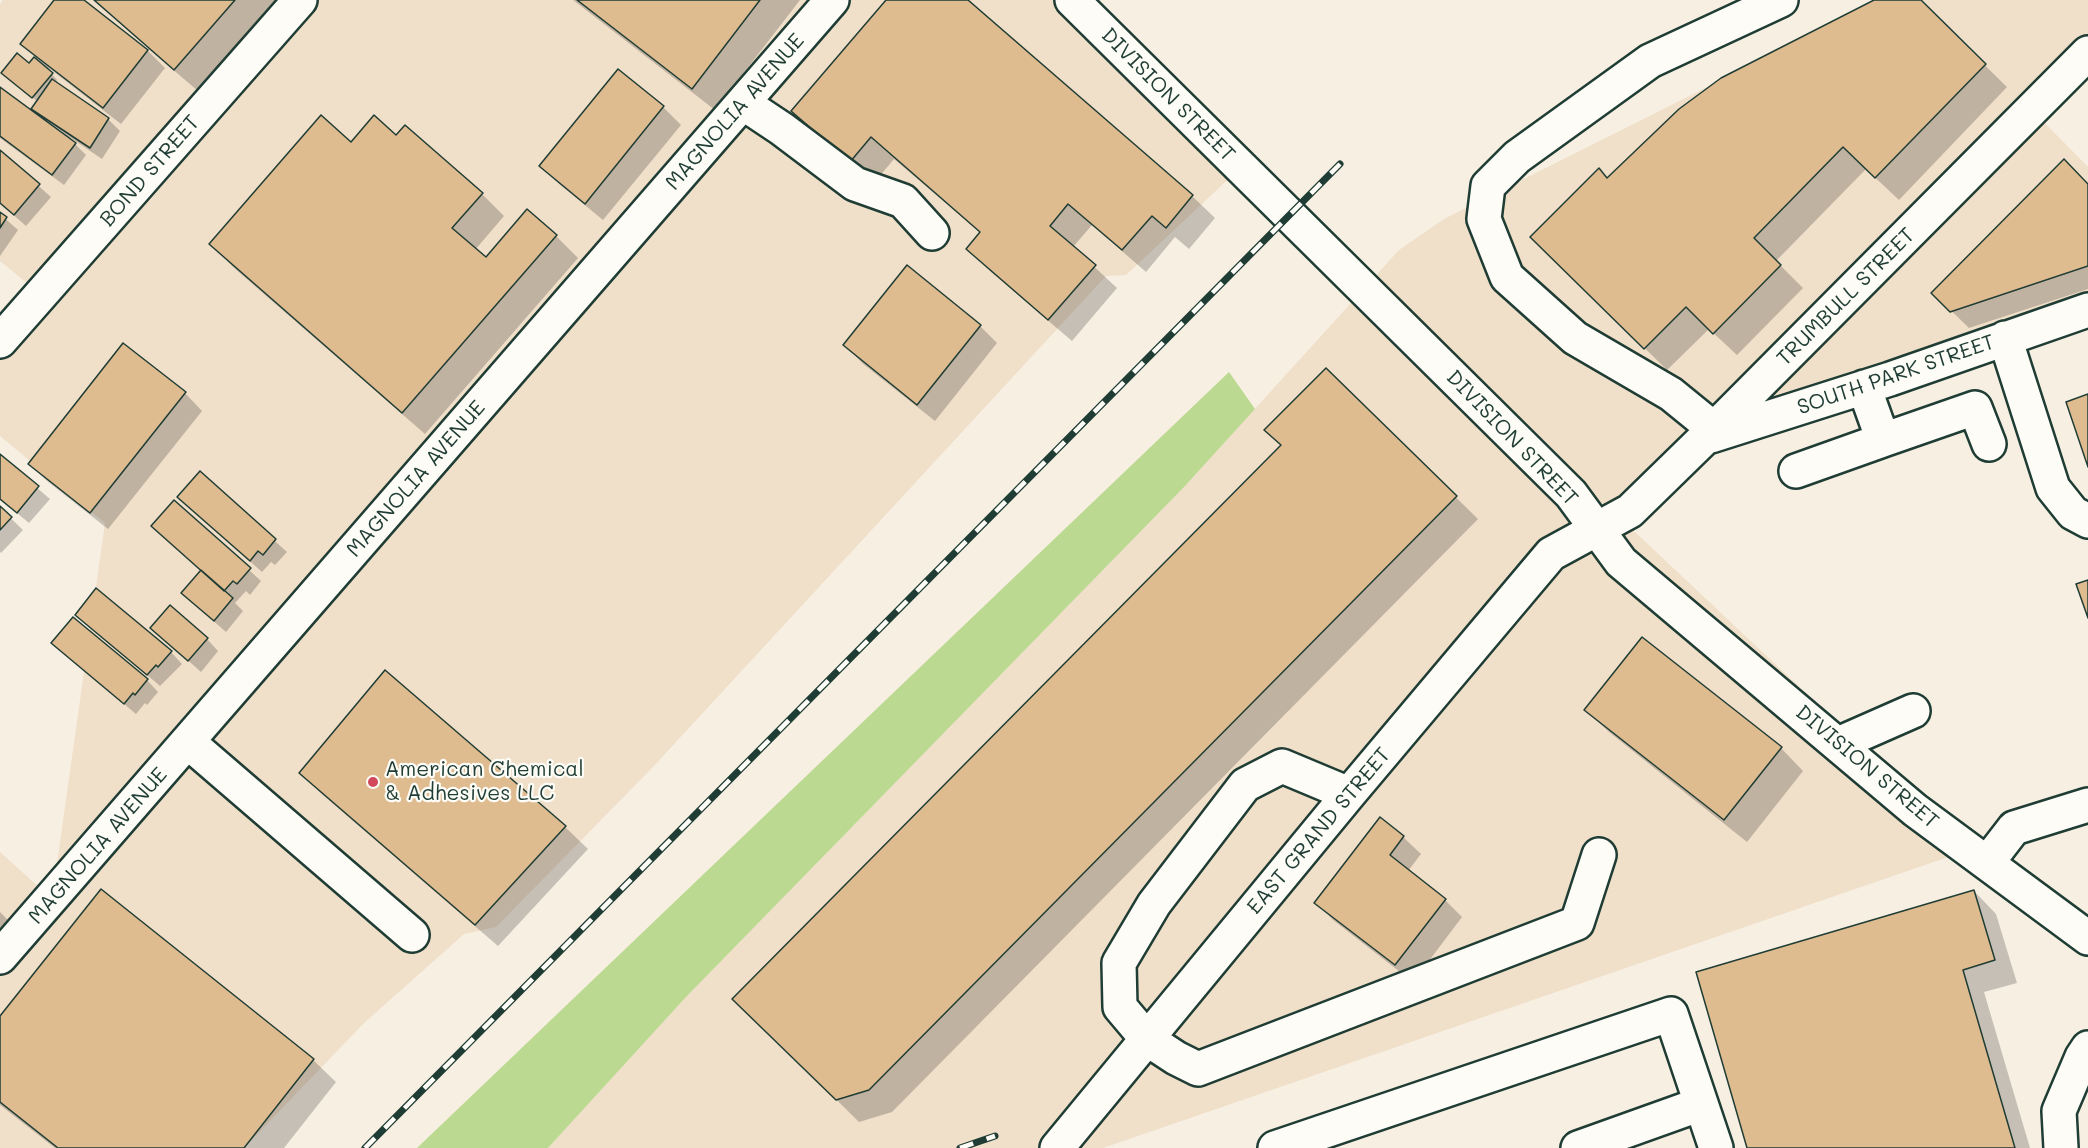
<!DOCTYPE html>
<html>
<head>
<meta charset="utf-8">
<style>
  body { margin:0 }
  canvas { display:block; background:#f7efe2 }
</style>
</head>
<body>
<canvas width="2088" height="1148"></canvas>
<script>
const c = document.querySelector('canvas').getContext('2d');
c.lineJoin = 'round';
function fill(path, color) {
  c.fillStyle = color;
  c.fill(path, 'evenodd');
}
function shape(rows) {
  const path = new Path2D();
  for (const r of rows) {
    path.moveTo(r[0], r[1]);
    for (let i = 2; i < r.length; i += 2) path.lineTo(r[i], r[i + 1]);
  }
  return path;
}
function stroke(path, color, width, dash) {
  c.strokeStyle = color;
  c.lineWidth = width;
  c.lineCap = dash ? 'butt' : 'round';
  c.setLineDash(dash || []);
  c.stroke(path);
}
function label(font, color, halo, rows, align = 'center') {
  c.font = font + ' Mali,sans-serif';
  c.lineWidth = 4.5;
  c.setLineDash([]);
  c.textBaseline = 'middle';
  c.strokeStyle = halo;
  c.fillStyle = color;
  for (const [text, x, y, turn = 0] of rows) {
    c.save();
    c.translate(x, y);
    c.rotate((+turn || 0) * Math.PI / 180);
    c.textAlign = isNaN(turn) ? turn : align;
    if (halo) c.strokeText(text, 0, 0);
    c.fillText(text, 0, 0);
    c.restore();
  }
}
fill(shape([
  [3,0,1092,0,1252,157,1126,275,1106,276,652,768,496,927,464,934,364,1023,244,1148,0,1148,0,852,52,899,105,523,0,436,0,347,44,297,0,261,0,4],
  [1881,0,2088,0,2088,50,2030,108,2088,167,2088,305,1723,418,1617,515,1877,760,1983,845,1103,1148,548,1148,686,997,1185,486,1399,250,1444,219]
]), '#f0dfc9');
fill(shape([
  [1229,372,1255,409,1185,486,686,997,548,1148,417,1148]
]), '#bcd991');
fill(shape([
  [55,0,82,0,147,50,149,48,93,0,277,0,198,91,149,49,148,51,165,68,121,124,49,68,48,70,57,80,55,83,108,119,120,131,102,159,71,138,70,139,86,155,64,185,0,138,0,88,31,112,38,102,9,78,29,65,35,57,22,44],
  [573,0,800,0,715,110],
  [888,0,965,0,1192,196,1215,218,1189,249,1175,237,1146,272,1092,225,1073,247,1117,288,1072,341,990,271,968,248,981,233,894,159,873,184,815,133,793,111],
  [1877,0,1918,0,2007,87,1899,200,1866,169,1776,261,1803,288,1737,355,1709,329,1667,370,1532,237,1608,179],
  [619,71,663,107,681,125,603,220,558,183,541,166],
  [397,137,482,194,504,216,475,250,486,259,556,236,578,258,425,434,233,267,211,244,352,144],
  [0,152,51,197,26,226,0,203],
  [2088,186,2088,289,1969,328,1933,293],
  [0,214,18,230,0,256],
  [980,326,997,343,935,421,862,363,845,345],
  [1326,370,1478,519,892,1112,859,1122,757,1021,1282,446],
  [185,393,202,411,108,529,47,481,30,464],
  [0,456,50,499,29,523,0,499],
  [200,473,287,552,275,565,271,562,262,572,190,508],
  [175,502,261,581,250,595,246,591,235,603,243,611,226,632,194,604,202,570],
  [0,508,23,530,1,553,0,552],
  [77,615,171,652,182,664,160,686],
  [164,639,207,639,218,651,201,672],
  [65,654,147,680,158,692,147,705,145,703,136,714],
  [385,673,565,827,588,849,498,946,323,795,301,773],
  [1586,710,1781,748,1803,771,1747,842,1609,732],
  [1403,837,1421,854,1408,871,1445,900,1462,917,1413,982,1333,920,1316,902],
  [101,891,313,1060,336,1082,284,1148,55,1148,0,1105,0,1019],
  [1974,891,1996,914,2017,983,1984,992,2030,1148,1749,1148],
  [0,912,10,922,0,935]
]), '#0003');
const building = shape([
  [54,0,84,0,148,50,103,108,20,44,54,0],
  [94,0,235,0,174,70,94,0],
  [577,0,760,0,692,89,577,0],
  [886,0,968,0,1193,195,1166,228,1152,216,1122,250,1068,204,1050,226,1096,265,1048,320,966,249,980,232,871,137,850,162,791,111,886,0],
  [1874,0,1921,0,1986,64,1875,178,1843,147,1754,238,1781,265,1713,334,1686,307,1644,349,1530,237,1599,168,1607,178,1679,109,1721,78,1874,0],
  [17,53,29,63,34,57,53,73,32,98,1,73,17,53],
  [618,69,664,106,585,204,539,166,618,69],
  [52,79,109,118,90,148,31,109,52,79],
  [0,87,76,143,52,175,0,136,0,87],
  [321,115,351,142,374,115,396,135,405,125,483,193,452,228,486,257,527,209,557,235,402,413,209,244,321,115],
  [0,150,40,184,14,215,0,203,0,150],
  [2064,159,2088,184,2088,266,1950,312,1931,293,2064,159],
  [0,212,7,217,0,228,0,212],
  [907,265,981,325,917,405,843,345,907,265],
  [123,343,186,392,90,513,28,464,123,343],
  [1326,368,1457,496,869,1090,836,1100,732,999,1281,445,1264,430,1326,368],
  [2088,394,2088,467,2066,402,2088,394],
  [0,454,39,486,17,513,0,499,0,454],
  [200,471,276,539,263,555,258,551,250,561,177,497,200,471],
  [174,500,251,568,237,584,233,581,224,591,151,526,174,500],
  [0,506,12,517,0,530,0,506],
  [201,570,233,598,214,621,181,593,201,570],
  [2088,580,2088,618,2076,584,2088,580],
  [96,588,172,651,158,667,156,665,147,675,75,615,96,588],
  [170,605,208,638,188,661,150,628,170,605],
  [73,617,148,679,135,695,133,693,124,704,51,643,73,617],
  [1642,637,1782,747,1724,820,1584,710,1642,637],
  [385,670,566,826,475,925,299,773,385,670],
  [1380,817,1404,836,1390,855,1446,899,1395,965,1314,903,1380,817],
  [101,889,314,1059,244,1148,58,1148,0,1102,0,1016,101,889],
  [1974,890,1995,960,1963,970,2015,1148,1747,1148,1696,972,1974,890]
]);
fill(building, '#dfbb90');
stroke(building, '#1f3d34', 1.5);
const minor = shape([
  [1072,0,1571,494,1621,562,1915,810,2088,938],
  [743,103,782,129,855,184,903,201,932,233],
  [2005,338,2053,488,2073,513,2088,521],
  [0,341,300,0],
  [1714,429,1671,394,1575,338,1507,277,1484,219,1488,186,1517,157,1650,61,1781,0],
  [1711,436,1890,379,2088,310],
  [1883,440,1975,408,1989,444],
  [1796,471,1883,440,1864,387],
  [188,742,412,935],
  [1838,744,1913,711],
  [1349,794,1282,766,1245,785,1154,904,1119,963,1120,1007,1147,1039,1176,1058,1198,1069,1577,923,1599,855],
  [1987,863,2014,828,2088,805],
  [0,957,832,0],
  [1057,1148,1349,794,1551,554,1630,511,1714,429,2088,53],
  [1275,1148,1671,1014,1716,1148],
  [1578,1148,1701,1104],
  [2061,1148,2059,1111,2082,1057,2088,1048]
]);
stroke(minor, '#1f3d34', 38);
stroke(minor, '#fdfcf7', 33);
const rail = shape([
  [365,1148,1340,164],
  [960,1148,995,1136]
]);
stroke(rail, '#1f3d34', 7);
stroke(rail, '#fdfcf7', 4.5, [14]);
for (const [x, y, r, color] of [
  [373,782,6,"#d1495b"]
]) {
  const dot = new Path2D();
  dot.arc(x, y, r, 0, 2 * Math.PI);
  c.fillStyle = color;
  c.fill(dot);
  stroke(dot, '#fdfcf7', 2);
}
label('21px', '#1f3d34', '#fdfcf7', [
  ["DIVISION STREET",1168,95,45],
  ["MAGNOLIA AVENUE",735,112,-49],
  ["BOND STREET",150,171,-49],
  ["TRUMBULL STREET",1846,297,-45],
  ["SOUTH PARK STREET",1896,375,-19],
  ["DIVISION STREET",1512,438,46],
  ["MAGNOLIA AVENUE",416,479,-49],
  ["DIVISION STREET",1867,767,40],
  ["EAST GRAND STREET",1319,831,-50],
  ["MAGNOLIA AVENUE",98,846,-49]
]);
label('21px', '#1f3d34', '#fdfcf7', [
  ["American Chemical",385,770],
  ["& Adhesives LLC",385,794]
], 'left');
</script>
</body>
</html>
